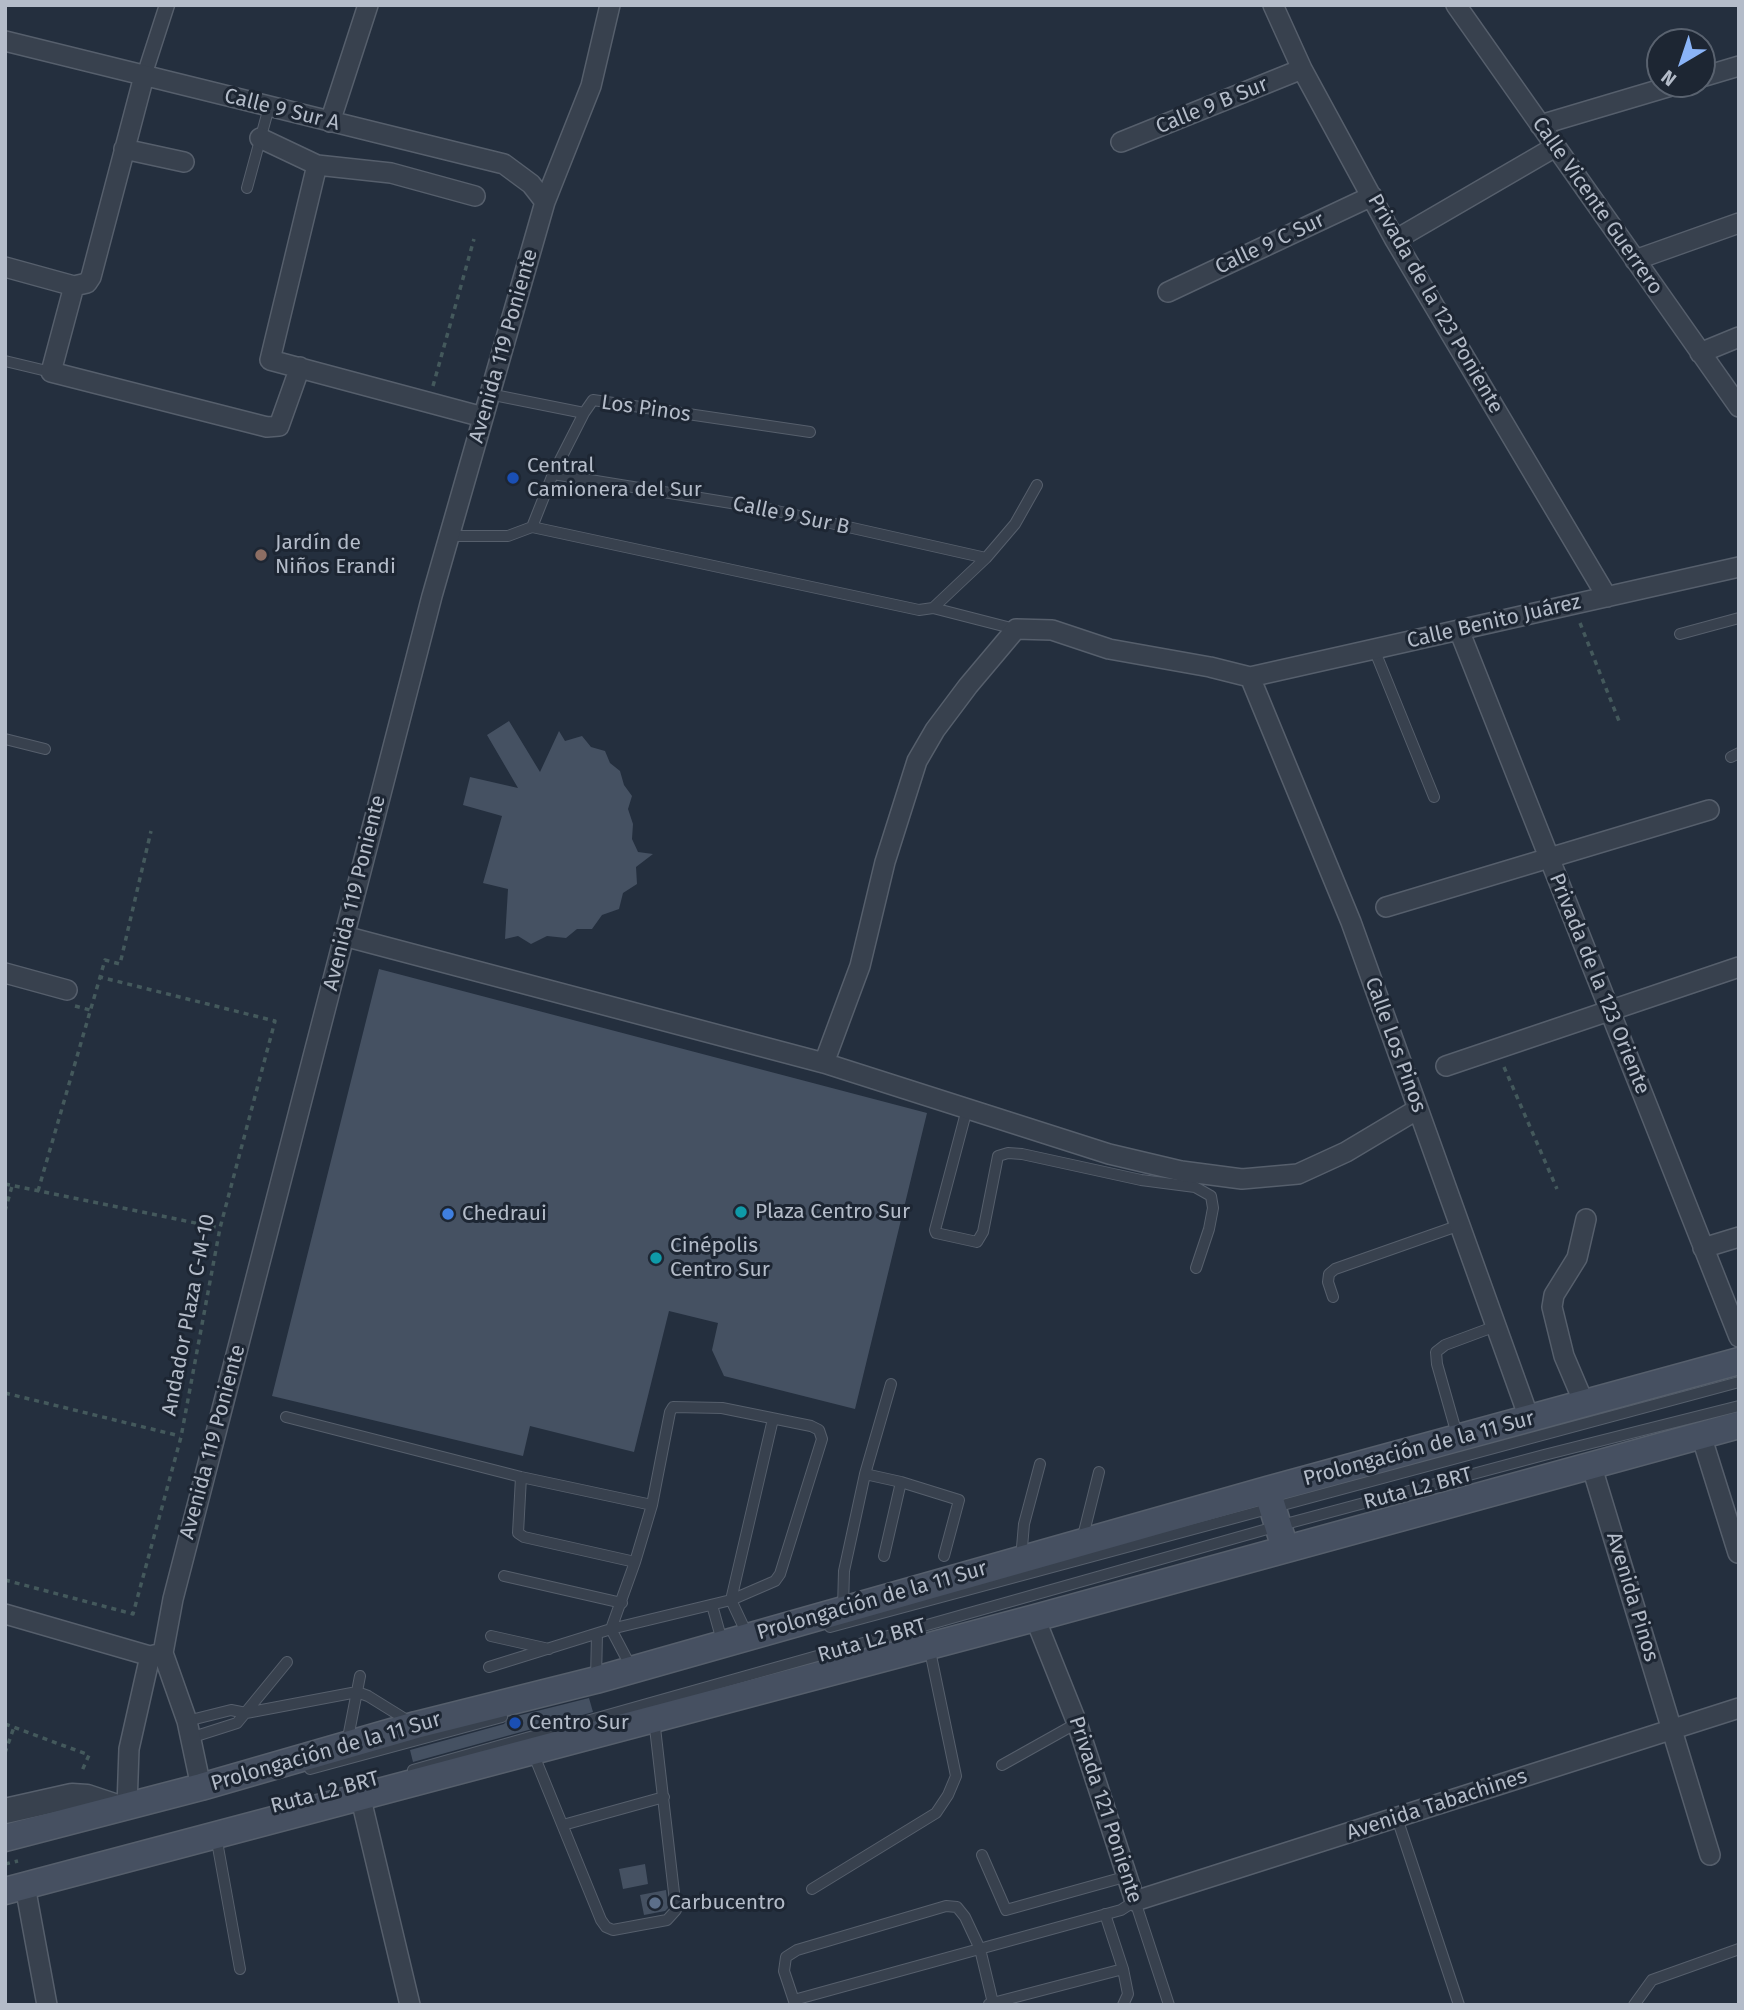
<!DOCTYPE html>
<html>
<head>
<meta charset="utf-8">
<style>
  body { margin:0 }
  #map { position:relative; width:1744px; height:2010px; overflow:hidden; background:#242f3e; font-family:"Fira Sans",sans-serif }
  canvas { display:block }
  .frame { position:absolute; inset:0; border:7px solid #b4bcc9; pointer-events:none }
  .north { position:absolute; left:1646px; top:28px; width:70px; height:70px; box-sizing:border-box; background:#1d2633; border:2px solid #59626f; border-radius:50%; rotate:219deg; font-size:19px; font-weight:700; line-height:28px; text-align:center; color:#b4bcc9 }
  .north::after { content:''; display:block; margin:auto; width:24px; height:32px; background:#8ab4f8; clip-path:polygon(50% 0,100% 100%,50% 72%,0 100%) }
</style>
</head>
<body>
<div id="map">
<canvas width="1744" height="2010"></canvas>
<div class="frame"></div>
<div class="north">N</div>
</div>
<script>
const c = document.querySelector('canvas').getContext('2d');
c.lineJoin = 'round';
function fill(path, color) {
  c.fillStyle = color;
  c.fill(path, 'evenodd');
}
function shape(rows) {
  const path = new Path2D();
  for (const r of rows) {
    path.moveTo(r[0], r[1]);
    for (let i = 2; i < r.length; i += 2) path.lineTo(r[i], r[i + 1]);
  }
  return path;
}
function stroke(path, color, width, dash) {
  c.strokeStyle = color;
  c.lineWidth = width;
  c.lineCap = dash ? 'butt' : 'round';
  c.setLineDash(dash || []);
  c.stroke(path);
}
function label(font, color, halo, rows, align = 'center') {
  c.font = font + ' "Fira Sans",sans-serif';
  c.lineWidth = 6;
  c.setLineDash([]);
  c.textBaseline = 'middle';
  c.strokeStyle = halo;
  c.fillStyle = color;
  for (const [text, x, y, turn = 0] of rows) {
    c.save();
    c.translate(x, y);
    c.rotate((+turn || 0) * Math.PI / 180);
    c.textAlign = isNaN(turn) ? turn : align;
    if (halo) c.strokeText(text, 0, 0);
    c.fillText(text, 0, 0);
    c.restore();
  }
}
fill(shape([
  [509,721,540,772,559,731,565,741,582,736,591,747,605,751,610,763,620,771,624,785,632,796,628,809,633,824,632,839,638,852,653,854,636,867,637,884,623,893,619,909,602,915,592,929,577,929,566,938,547,936,531,944,518,936,505,939,508,889,483,883,502,816,463,805,470,777,518,788,487,735],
  [379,969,927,1113,855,1409,724,1376,712,1350,718,1323,669,1311,634,1452,530,1426,523,1456,272,1396],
  [589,1698,593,1712,413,1762,410,1750,504,1724,509,1718],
  [645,1864,648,1884,623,1889,619,1869],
  [666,1890,668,1908,665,1911,644,1915,640,1895]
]), '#455162');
const service = shape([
  [247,188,269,107],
  [5,361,51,372],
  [489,394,584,413,593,400,810,432],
  [553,474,768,509,986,558],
  [532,527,919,610,933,608,1015,629],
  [449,536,508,536,532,527,553,474,584,413],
  [933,608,986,558,1015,524,1037,485],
  [1680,634,1739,618],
  [1374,649,1434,797],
  [5,739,45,749],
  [1731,757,1739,753],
  [967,1109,935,1230,936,1233,977,1242,983,1232,998,1156,1008,1153,1022,1154,1141,1180,1195,1187,1211,1196,1213,1208,1209,1229,1196,1268],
  [1333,1297,1328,1282,1329,1274,1335,1269,1460,1225],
  [286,1417,521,1477,652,1505],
  [1458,1438,1437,1364,1436,1352,1445,1345,1496,1326],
  [865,1474,901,1482,959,1500,944,1556],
  [521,1477,518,1533,524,1537,635,1562],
  [1082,1540,1099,1472],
  [884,1556,901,1482],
  [1021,1559,1024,1524,1040,1464],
  [504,1576,622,1603],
  [712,1605,722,1641],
  [843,1608,844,1571,865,1474,891,1384],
  [830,1627,1739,1382],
  [747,1634,731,1600,773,1419],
  [491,1636,549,1649],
  [489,1667,611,1629,635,1562,652,1505,670,1412,673,1407,722,1408,811,1426,819,1430,822,1439,780,1574,775,1581,731,1600,611,1629,632,1669],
  [596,1679,597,1634],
  [187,1721,231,1710,246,1713,357,1692,368,1696,410,1722],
  [190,1738,237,1723,287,1662],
  [347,1743,360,1676],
  [533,1753,601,1920,606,1927,613,1930,667,1920,676,1910,654,1719],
  [1002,1765,1077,1723],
  [310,1769,502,1717],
  [413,1770,1278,1526,1544,1455,1739,1406],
  [1397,1818,1459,2005],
  [563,1825,664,1797],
  [216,1836,240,1969],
  [982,1855,1006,1910,1128,1876],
  [812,1889,936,1813,948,1795,956,1776,929,1646],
  [1123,1969,1128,1994,1123,2005],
  [794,2000,1121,1910,1135,1901,1169,2005],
  [795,2004,784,1971,786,1957,797,1950,946,1906,957,1907,965,1917,980,1949,993,2003],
  [989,2004,1123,1969,1105,1914],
  [1634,2005,1652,1980,1739,1949]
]);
const pedestrian = shape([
  [144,76,167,5]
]);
const minor = shape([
  [1273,5,1302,69,1395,240,1607,597],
  [1456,5,1739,407],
  [5,41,504,164,531,184,545,202],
  [144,76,91,277,87,283,74,286,51,372,267,427,279,426,300,367],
  [1702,77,1739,66],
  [330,122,368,5],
  [1540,125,1678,84],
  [260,138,317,165,391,173,475,196],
  [1121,142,1302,69],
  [124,149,184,162],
  [317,165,270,360,483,417],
  [1395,240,1555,147],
  [1635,260,1739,223],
  [5,267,74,286],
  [1168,292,1372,196],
  [1700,353,1739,337],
  [1459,630,1739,1337],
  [1250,677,1351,922,1529,1418],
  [1386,907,1709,810],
  [344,936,824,1063,1109,1154,1181,1171,1242,1179,1298,1174,1346,1152,1418,1109],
  [5,973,67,990],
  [824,1063,860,966,885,862,917,761,935,730,968,686,1016,629,1052,630,1109,649,1210,667,1250,677,1739,567],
  [1446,1066,1739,967],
  [1703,1248,1739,1237],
  [1584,1403,1564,1356,1552,1307,1554,1295,1577,1258,1586,1219],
  [1701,1435,1738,1553],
  [1591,1464,1710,1855],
  [5,1614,150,1656],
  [1035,1618,1077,1723,1135,1901,1739,1708],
  [201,1787,187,1721,163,1653,173,1599,432,596,545,202,591,86,610,5],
  [360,1795,410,2005],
  [127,1806,129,1749,150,1656,163,1653],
  [25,1886,47,2005]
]);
const tertiary = shape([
  [5,1811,72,1796,87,1797,120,1808]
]);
const secondary = shape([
  [1267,1490,1285,1548],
  [5,1838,201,1787,416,1725,596,1680,1267,1490,1739,1361],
  [5,1891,1035,1618,1739,1425]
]);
stroke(service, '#565f6c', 12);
stroke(pedestrian, '#565f6c', 17);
stroke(minor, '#565f6c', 22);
stroke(tertiary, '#565f6c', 27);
stroke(secondary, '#565f6c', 29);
stroke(shape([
  [433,386,474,239],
  [1580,623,1619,721],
  [75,1006,90,1010],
  [1504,1067,1557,1189],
  [5,1184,220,1228],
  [38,1191,105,960,120,964,151,831],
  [5,1211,12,1186],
  [5,1393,180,1436],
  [5,1580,133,1614,181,1437,220,1228,275,1021,100,977],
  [5,1724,89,1755,81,1773],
  [5,1753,14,1727],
  [5,1864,18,1861]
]), '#44595c', 3.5, [5, 5]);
stroke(service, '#38414e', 10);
stroke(pedestrian, '#38414e', 14);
stroke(minor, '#38414e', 19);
stroke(tertiary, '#38414e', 24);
stroke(secondary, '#465061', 26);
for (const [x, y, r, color] of [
  [513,478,7,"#1a4fb4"],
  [261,555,7,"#8d6e63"],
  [741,1212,7,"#0f9aa8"],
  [448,1214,7,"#3f7fe0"],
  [656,1258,7,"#0f9aa8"],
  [515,1723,7,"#1a4fb4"],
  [655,1903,7,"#5c6f8a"]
]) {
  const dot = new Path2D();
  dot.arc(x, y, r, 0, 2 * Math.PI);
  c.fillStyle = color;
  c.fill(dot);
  stroke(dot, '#1d2633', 2.5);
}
label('21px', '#b4bcc9', '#1d2633', [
  ["Calle 9 B Sur",1212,106,-22],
  ["Calle 9 Sur A",282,110,14],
  ["Calle Vicente Guerrero",1597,206,55],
  ["Calle 9 C Sur",1270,244,-25],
  ["Privada de la 123 Poniente",1435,304,60],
  ["Avenida 119 Poniente",504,346,-74],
  ["Los Pinos",646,409,8],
  ["Calle 9 Sur B",791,516,12],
  ["Calle Benito Juárez",1494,622,-13],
  ["Avenida 119 Poniente",355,893,-76],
  ["Privada de la 123 Oriente",1599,984,68],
  ["Calle Los Pinos",1395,1045,70],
  ["Andador Plaza C-M-10",189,1315,-79],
  ["Avenida 119 Poniente",213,1442,-75],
  ["Prolongación de la 11 Sur",1419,1449,-15],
  ["Ruta L2 BRT",1418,1489,-15],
  ["Avenida Pinos",1632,1597,73],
  ["Prolongación de la 11 Sur",872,1601,-16],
  ["Ruta L2 BRT",872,1641,-16],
  ["Prolongación de la 11 Sur",326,1752,-16],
  ["Ruta L2 BRT",325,1793,-15],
  ["Avenida Tabachines",1437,1805,-18],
  ["Privada 121 Poniente",1105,1810,72]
]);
label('21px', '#b4bcc9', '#1d2633', [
  ["Central",527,466],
  ["Camionera del Sur",527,490],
  ["Jardín de",275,543],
  ["Niños Erandi",275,567],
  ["Plaza Centro Sur",755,1212],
  ["Chedraui",462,1214],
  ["Cinépolis",670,1246],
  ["Centro Sur",670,1270],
  ["Centro Sur",529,1723],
  ["Carbucentro",669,1903]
], 'left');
</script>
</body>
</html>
